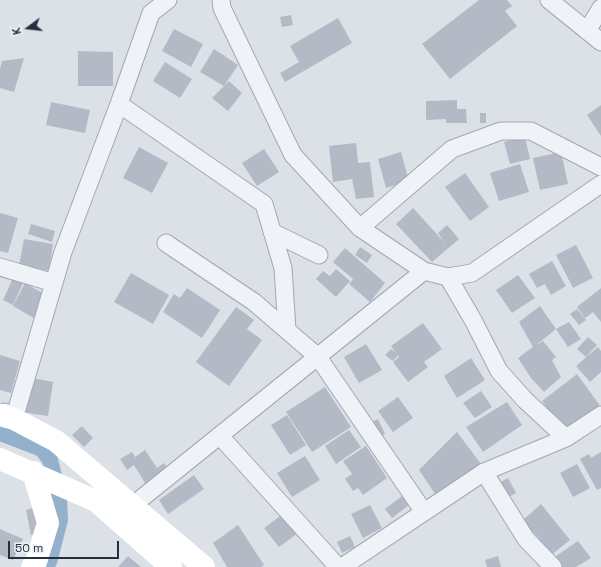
<!DOCTYPE html>
<html>
<head>
<meta charset="utf-8">
<style>
  body { margin:0 }
  #map { position:relative; width:601px; height:567px; overflow:hidden; background:#dce1e8; font-family:"Space Grotesk",sans-serif }
  canvas { display:block }
  .north { position:absolute; left:8px; top:8px; width:40px; height:40px; -webkit-text-stroke:3px #ecf0f5; paint-order:stroke; rotate:255deg; font-size:11px; font-weight:700; line-height:16px; text-align:center; color:#252f3f }
  .north::after { content:''; display:block; margin:auto; width:14px; height:18px; background:#252f3f; clip-path:polygon(50% 0,100% 100%,50% 72%,0 100%) }
  .scale { position:absolute; left:8px; top:541px; width:111px; height:18px; box-sizing:border-box; border:2px solid #252f3f; border-top:0; padding-left:5px; font-size:12px; line-height:14px; white-space:nowrap; color:#252f3f; -webkit-text-stroke:3px #ecf0f5; paint-order:stroke }
</style>
</head>
<body>
<div id="map">
<canvas width="601" height="567"></canvas>
<div class="north">K</div>
<div class="scale">50 m</div>
</div>
<script>
const c = document.querySelector('canvas').getContext('2d');
c.lineJoin = 'round';
function shape(rows) {
  const path = new Path2D();
  for (const r of rows) {
    path.moveTo(r[0], r[1]);
    for (let i = 2; i < r.length; i += 2) path.lineTo(r[i], r[i + 1]);
  }
  return path;
}
function stroke(path, color, width, dash) {
  c.strokeStyle = color;
  c.lineWidth = width;
  c.lineCap = dash ? 'butt' : 'round';
  c.setLineDash(dash || []);
  c.stroke(path);
}
function fill(path, color) {
  c.fillStyle = color;
  c.fill(path, 'evenodd');
}
stroke(shape([
  [0,433,42,449,50,460,59,497,60,520,49,562,45,567]
]), '#94b0cb', 16);
fill(shape([
  [479,0,507,0,512,6,505,11,517,26,450,79,422,44],
  [291,15,293,25,282,27,280,17],
  [338,18,352,43,285,82,280,73,299,62,290,46],
  [174,29,203,44,191,67,162,51],
  [214,49,238,65,224,86,229,81,242,93,228,111,212,98,224,86,200,72],
  [78,51,113,52,113,86,78,86],
  [24,58,14,92,0,88,0,69,2,61],
  [165,62,192,79,180,98,153,81],
  [457,100,457,109,466,109,467,123,446,123,446,119,426,120,426,101],
  [51,102,90,110,85,133,46,125],
  [601,105,601,136,587,115],
  [480,113,486,113,486,123,480,123],
  [525,137,530,159,510,164,504,142],
  [356,143,358,163,370,162,374,197,356,199,352,179,333,182,329,146],
  [139,147,168,163,152,193,123,178],
  [264,149,279,172,257,186,242,163],
  [401,152,409,181,386,188,378,159],
  [561,152,568,184,540,190,533,158],
  [520,164,529,192,499,201,490,173],
  [465,173,489,207,470,221,445,187],
  [413,208,445,243,438,233,447,225,459,239,432,262,396,224],
  [0,213,18,218,8,253,0,251],
  [31,224,55,231,52,242,28,234],
  [24,239,53,244,49,271,19,265],
  [576,245,593,278,573,288,556,255],
  [360,247,372,255,367,263,355,255],
  [345,248,385,283,370,302,349,284,353,279,333,262],
  [552,261,566,286,551,295,545,284,537,288,529,274],
  [336,269,350,281,336,297,316,279,323,271,330,276],
  [131,273,169,295,153,324,114,302],
  [518,275,535,298,512,313,496,290],
  [13,278,23,283,13,305,3,300],
  [25,283,46,295,34,318,13,306],
  [187,288,220,310,202,338,163,312,174,294,180,298],
  [601,288,601,322,593,312,585,318,577,307],
  [540,306,556,329,535,346,543,341,556,357,552,360,561,377,544,392,531,378,518,358,533,347,519,322],
  [236,307,254,320,247,329,262,340,229,386,196,362],
  [577,309,586,320,579,325,570,314],
  [569,322,581,339,568,347,556,329],
  [423,323,442,349,424,362,428,367,408,382,393,362,399,357,398,355,393,361,385,355,391,349,396,353,391,346],
  [588,337,597,345,586,357,577,349],
  [366,344,382,370,359,383,344,357],
  [598,347,601,351,601,372,590,382,576,366],
  [0,355,20,361,11,393,0,390],
  [471,358,485,380,457,398,444,376],
  [577,374,601,407,567,433,542,401],
  [27,377,53,382,48,416,21,412],
  [325,387,351,427,312,452,286,412],
  [481,391,492,407,475,418,463,403],
  [398,397,413,418,393,432,378,411],
  [507,402,522,425,483,452,466,427],
  [287,415,306,445,290,455,271,425],
  [378,419,385,434,378,437,371,422],
  [82,426,93,438,84,447,72,435],
  [349,430,361,447,336,464,325,446],
  [457,432,484,468,438,498,419,470],
  [366,446,387,478,363,495,358,488,353,491,345,479,352,474,343,461],
  [145,450,157,468,164,463,171,474,148,488,134,465,127,470,120,459,132,452,135,457],
  [601,452,601,488,597,490,580,459,589,454,591,458],
  [305,456,320,480,292,497,277,473],
  [577,464,590,488,573,497,560,473],
  [194,475,204,489,168,514,159,500],
  [508,478,516,493,507,498,499,483],
  [402,496,409,505,392,518,385,509],
  [541,504,570,540,550,556,538,537,522,521],
  [370,505,382,528,363,538,351,514],
  [36,507,42,533,31,535,26,510],
  [283,514,298,533,279,547,264,528],
  [238,525,264,565,261,567,227,567,213,543],
  [0,529,23,539,13,560,0,555],
  [350,536,355,547,342,553,337,542],
  [578,541,591,558,576,567,561,567,553,558],
  [128,556,141,567,118,567],
  [498,556,501,567,487,567,485,560]
]), '#b3bac5');
const street = shape([
  [168,0,151,13,119,104,264,204,283,268,287,330],
  [221,0,222,8,293,155,360,228,424,271,448,277,472,273,601,184],
  [549,0,601,42],
  [587,31,601,8],
  [360,228,452,149,501,131,531,131,601,167],
  [272,232,319,255],
  [166,243,254,302,318,357,424,512],
  [0,267,54,283],
  [448,277,473,320,499,371,525,400,566,438],
  [5,412,14,419,63,252,119,104],
  [220,436,338,567],
  [484,472,526,539,553,567],
  [132,506,424,271],
  [342,567,484,472,566,438,601,415]
]);
stroke(street, '#a1a8b2', 19);
stroke(street, '#eff2f6', 17);
stroke(shape([
  [0,415,14,419,56,441,204,567],
  [0,459,96,501,171,567],
  [32,567,36,562,48,523,33,472]
]), '#fff', 22);
</script>
</body>
</html>
